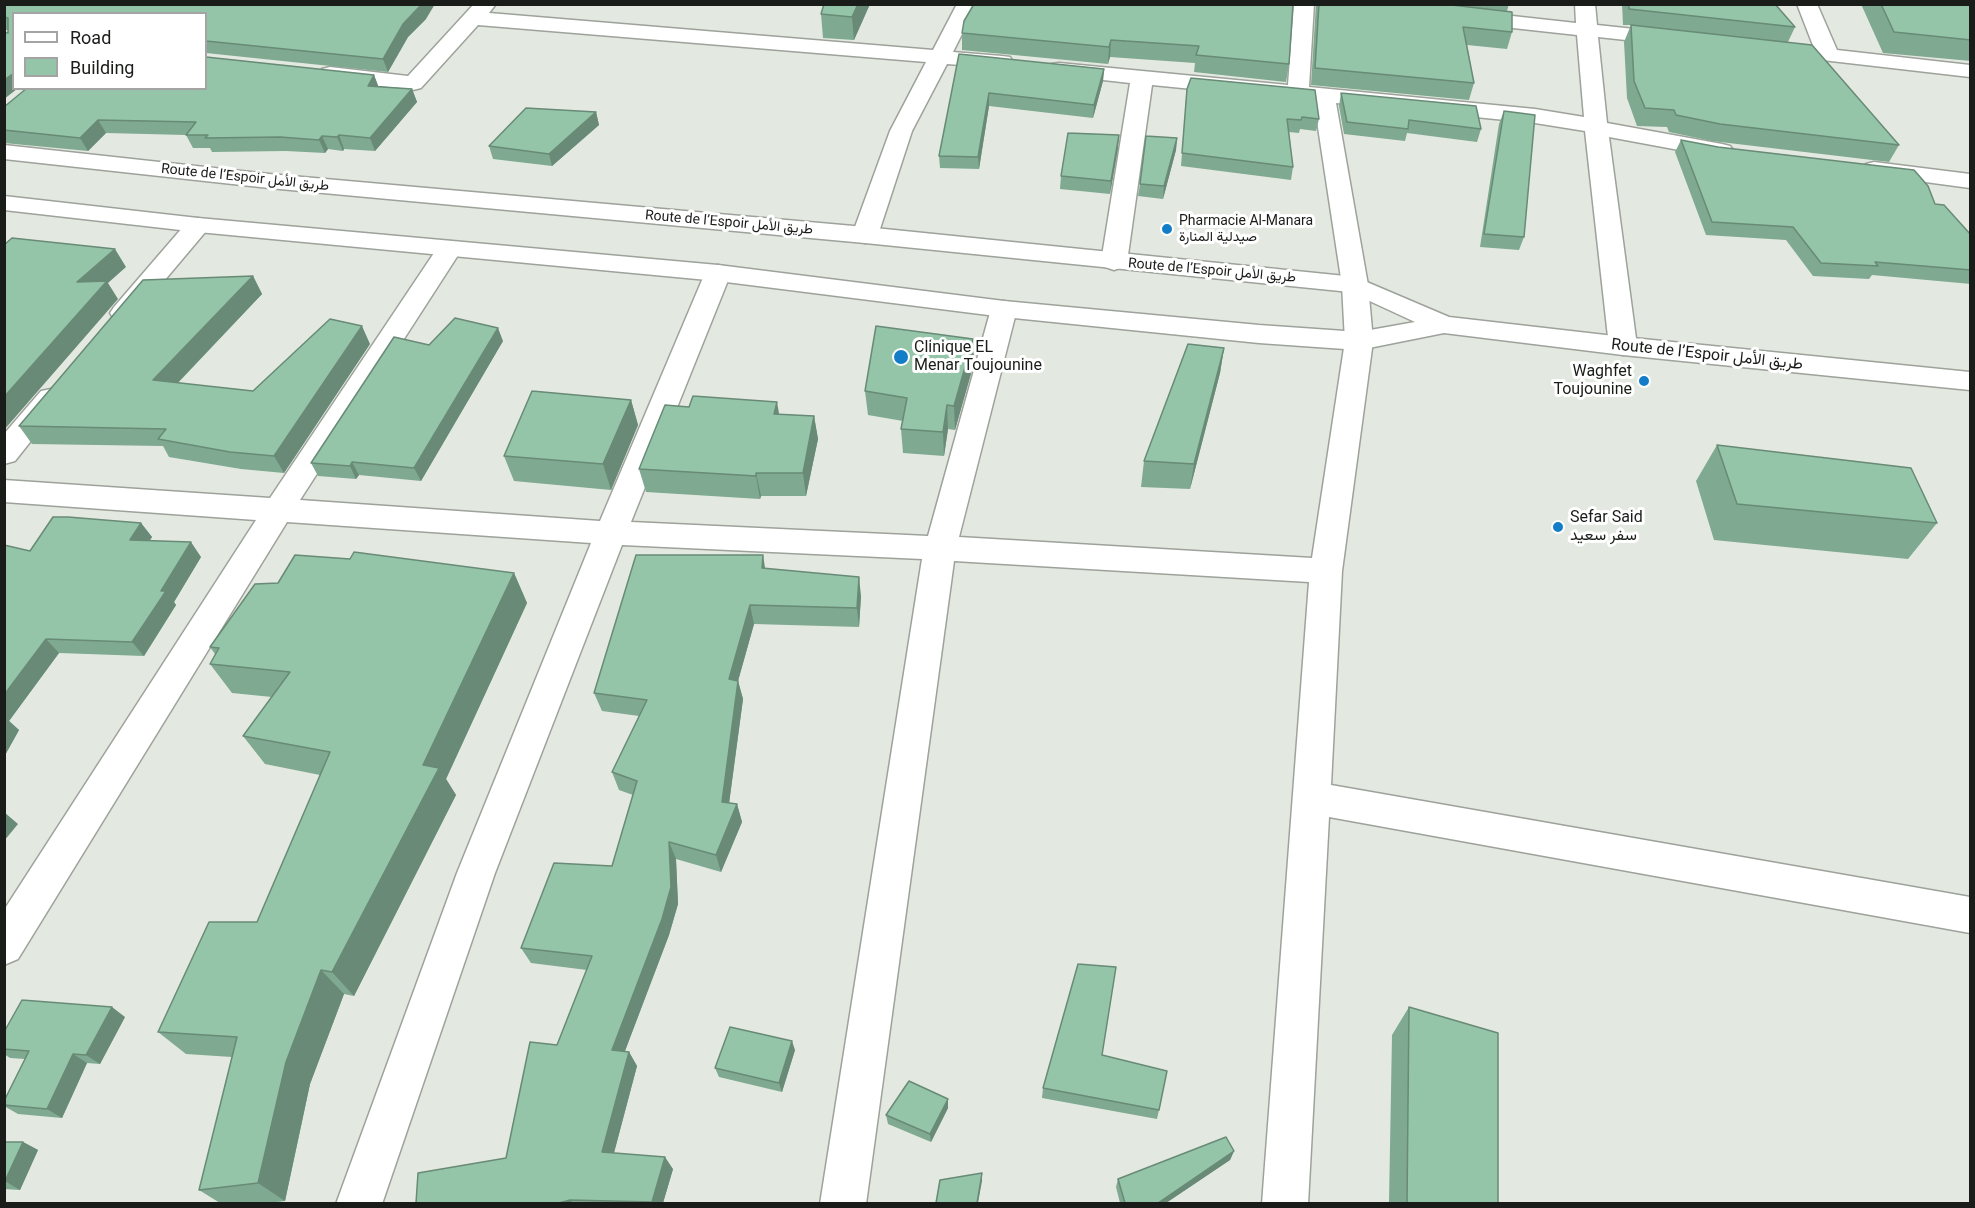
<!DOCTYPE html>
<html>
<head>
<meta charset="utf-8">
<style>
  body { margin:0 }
  #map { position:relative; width:1975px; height:1208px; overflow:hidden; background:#e3e9e0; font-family:Roboto,sans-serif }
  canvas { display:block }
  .frame { position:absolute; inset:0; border:6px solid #1a1c19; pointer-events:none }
  .legend { position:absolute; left:12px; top:12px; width:195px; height:78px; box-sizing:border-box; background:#fff; border:2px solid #a3a4a3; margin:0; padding:8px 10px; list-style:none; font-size:18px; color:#1a1c19 }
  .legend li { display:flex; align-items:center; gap:12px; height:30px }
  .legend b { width:30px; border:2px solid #a3a4a3 }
</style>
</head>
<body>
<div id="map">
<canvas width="1975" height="1208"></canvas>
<div class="frame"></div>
<ul class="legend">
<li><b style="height:8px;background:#fff"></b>Road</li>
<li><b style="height:16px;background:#94c5a8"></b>Building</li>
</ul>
</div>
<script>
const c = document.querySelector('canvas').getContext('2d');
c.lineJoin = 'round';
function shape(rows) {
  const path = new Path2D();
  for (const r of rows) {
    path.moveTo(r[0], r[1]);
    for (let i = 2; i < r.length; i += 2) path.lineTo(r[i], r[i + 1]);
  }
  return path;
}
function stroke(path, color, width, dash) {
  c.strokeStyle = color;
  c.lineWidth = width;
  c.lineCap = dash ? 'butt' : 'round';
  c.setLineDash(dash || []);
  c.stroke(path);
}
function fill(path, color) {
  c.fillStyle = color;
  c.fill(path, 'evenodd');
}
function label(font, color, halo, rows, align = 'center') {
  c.font = font + ' Roboto,Vazirmatn,sans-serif';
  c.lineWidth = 6;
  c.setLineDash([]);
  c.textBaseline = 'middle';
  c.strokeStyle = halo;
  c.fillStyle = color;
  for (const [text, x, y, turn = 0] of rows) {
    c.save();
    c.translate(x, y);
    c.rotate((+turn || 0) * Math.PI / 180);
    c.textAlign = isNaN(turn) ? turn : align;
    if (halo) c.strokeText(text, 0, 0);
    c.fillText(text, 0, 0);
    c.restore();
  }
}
const minor = shape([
  [474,4,496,4,489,13,933,50,957,4,977,4,953,52,1002,56,1010,57,1013,62,1010,67,1002,68,947,64,912,131,878,235,874,240,865,243,856,240,852,235,890,131,926,62,478,25,421,88,413,90,330,81,322,79,319,74,322,69,330,67,408,76,474,4],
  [1294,4,1314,4,1309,87,1535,109,1584,117,1577,35,1467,23,1460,21,1457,17,1460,13,1467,11,1576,23,1575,4,1595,4,1597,25,1672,33,1679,35,1682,39,1679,43,1672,45,1598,37,1607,123,1722,144,1730,146,1734,151,1730,156,1722,158,1609,137,1637,346,1633,352,1623,355,1613,352,1609,346,1585,131,1535,123,1336,103,1368,285,1373,341,1342,571,1331,785,1970,897,1970,933,1329,817,1308,1204,1262,1204,1309,582,954,561,866,1204,820,1204,922,559,622,545,495,873,382,1204,336,1204,457,873,591,543,287,522,18,959,4,965,4,910,256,520,4,502,4,480,270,498,440,244,449,241,458,244,462,249,300,500,600,521,705,273,709,267,718,265,727,267,731,273,631,522,928,536,991,309,995,303,1004,301,1013,303,1017,309,959,537,1312,558,1345,341,1342,285,1314,101,1152,85,1127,262,1123,267,1114,270,1105,267,1101,262,1130,83,1059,75,1051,74,1048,69,1051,64,1059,63,1288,85,1294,4],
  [1797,4,1817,4,1837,50,1970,65,1970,77,1770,54,1766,50,1770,46,1777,44,1814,48,1797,4],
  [1874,162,1970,174,1970,188,1866,174,1862,169,1866,164,1874,162],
  [198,218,207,220,210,225,207,230,132,319,123,321,114,319,110,313,114,307,189,220,198,218],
  [51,389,61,391,65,398,15,461,4,464,4,434,41,391,51,389]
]);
const highway = shape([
  [4,145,269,174,865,227,1355,277,1449,317,1623,337,1970,372,1970,390,1623,355,1444,333,1359,350,1259,343,1004,317,718,281,198,232,4,210,4,196,198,218,718,265,1004,301,1259,325,1359,332,1415,322,1350,292,865,243,269,188,4,159,4,145]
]);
stroke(minor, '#9da29b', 3);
stroke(highway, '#9da29b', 3);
fill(minor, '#fff');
fill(highway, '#fff');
fill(shape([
  [4,4,426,19,408,37,388,72,206,53,206,14,14,14,14,88,18,88,4,99,4,32,8,33,8,30,4,30],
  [870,4,854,40,823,38,821,14],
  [1293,4,1289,64,1286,82,1194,72,1195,63,1110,57,1108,64,962,50,962,33],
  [1316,4,1509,4,1507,11,1512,32,1507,49,1467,45,1474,83,1469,100,1311,85],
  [1622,4,1775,4,1795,27,1788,42,1899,145,1889,162,1712,141,1669,132,1667,127,1637,126,1627,98,1624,42,1631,25,1623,25],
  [1861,4,1971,4,1971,61,1883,53],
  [959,54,1104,69,1103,81,1093,118,989,106,979,169,940,168,939,156],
  [374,75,378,86,412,89,417,102,375,151,344,149,343,151,328,149,325,153,286,151,212,152,210,148,193,148,186,135,106,133,88,151,4,143,4,107],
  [1187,89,1319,119,1316,131,1300,129,1299,133,1289,132,1293,167,1291,180,1181,166],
  [1341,93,1481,129,1477,142,1407,133,1405,141,1344,134,1339,106],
  [1504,111,1524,237,1519,250,1480,247,1499,124],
  [596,112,599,125,552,166,493,159,489,146],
  [1177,138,1176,150,1163,199,1138,196,1140,184],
  [1681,140,1935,204,1971,235,1971,284,1872,275,1869,279,1813,276,1786,240,1706,235,1675,152],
  [1118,148,1110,194,1060,189,1061,176],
  [253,276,262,294,178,383,253,391,370,344,284,473,241,469,169,457,163,446,32,444,19,426],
  [973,339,974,363,955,430,948,429,944,456,903,453,901,429,903,421,868,415,865,391],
  [503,341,421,481,359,475,356,479,318,476,311,463,429,345],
  [1224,348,1220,373,1190,489,1141,487,1144,461],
  [631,400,638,425,611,490,514,481,504,456],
  [779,415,814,416,818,439,806,496,761,496,760,499,646,492,639,469],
  [1717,445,1937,523,1908,559,1714,540,1696,481],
  [141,523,152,537,150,540,201,557,174,602,176,605,144,656,59,653,9,721,19,730,4,757,30,551],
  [765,568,861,596,859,627,754,624,738,681,743,699,729,803,737,804,742,822,721,872,676,859,678,904,669,935,625,1051,629,1052,637,1066,614,1153,673,1169,663,1203,416,1203,506,1158,557,1045,587,970,531,963,521,948,612,866,633,795,619,790,612,772,639,716,602,711,594,693],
  [514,573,527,603,446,779,456,795,354,996,344,994,310,1084,285,1201,269,1203,220,1203,199,1190,232,1057,186,1054,158,1032,257,922,320,775,265,764,243,736,272,697,232,693,210,664,215,654,210,647],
  [1409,1007,1498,1203,1389,1203,1392,1035],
  [125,1017,100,1064,87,1063,62,1118,18,1114,4,1106,4,1101,25,1059,10,1058,4,1054,4,1032],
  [795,1050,782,1092,719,1077,715,1068],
  [1102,1055,1159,1110,1157,1119,1042,1098,1043,1088],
  [948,1108,931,1142,888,1124,886,1115],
  [4,1142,23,1142,38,1150,20,1190,4,1189],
  [1234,1151,1230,1160,1166,1203,1120,1203,1116,1187,1118,1179]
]), '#7fa990');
fill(shape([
  [422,4,435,4,426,19,408,37,388,72,383,59,403,24],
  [858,4,870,4,854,40,852,17],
  [1111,40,1110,57,1108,64,1109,47],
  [1104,69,1103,81,1093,118,1094,105],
  [14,73,14,88,18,88,4,99,4,80],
  [374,75,379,88,368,86],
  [412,89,417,102,375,151,370,138],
  [989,93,989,106,979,169,978,157],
  [596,112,599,125,552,166,549,154],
  [98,120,106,133,88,151,80,138],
  [339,135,344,149,343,151,337,137],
  [1119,135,1118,148,1110,194,1111,181],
  [322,136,328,149,325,153,319,140],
  [1177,138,1176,150,1163,199,1164,186],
  [115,249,126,267,108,283,118,299,4,430,4,397,77,282],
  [253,276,262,294,164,397,153,380],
  [362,326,370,344,284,473,274,456],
  [498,328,503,341,421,481,414,468],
  [973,339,974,363,955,430,954,406],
  [1224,348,1220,373,1190,489,1194,464],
  [631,400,638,425,611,490,603,464],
  [777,402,781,425,774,414],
  [947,405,948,429,944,456,943,432],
  [814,416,818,439,806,496,803,473],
  [352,462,359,475,356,479,350,466],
  [756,473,761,496,760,499,756,476],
  [141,523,152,537,141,554,130,540],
  [191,542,201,557,174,602,176,605,144,656,132,642,161,591],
  [763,555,766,574,762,568],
  [514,573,527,603,446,779,456,795,354,996,332,972,423,765],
  [859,577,861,596,859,627,857,608],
  [750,605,754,624,738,681,743,699,727,819,722,802,729,679],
  [46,639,59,653,9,721,19,730,4,757,4,695],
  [737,804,742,822,721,872,716,855],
  [4,812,18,824,4,841],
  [669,842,676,859,678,904,669,935,620,1064,612,1050],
  [321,970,344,994,310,1084,285,1201,258,1183,286,1062],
  [112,1007,125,1017,100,1064,86,1055],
  [792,1041,795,1050,782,1092,779,1083],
  [629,1052,637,1066,611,1164,602,1152],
  [73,1054,87,1063,62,1118,47,1109],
  [948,1099,948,1108,931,1142,930,1134],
  [23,1142,38,1150,20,1190,5,1181],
  [1234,1151,1230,1160,1166,1203,1158,1203],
  [665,1157,673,1169,663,1203,653,1203,652,1202],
  [982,1173,982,1181,978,1203,977,1203],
  [570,1200,573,1203,559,1203]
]), '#688a76');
const building = shape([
  [4,4,422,4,403,24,383,59,206,41,206,14,14,14,14,73,4,80,4,32,8,33,8,18,4,17,4,4],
  [824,4,858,4,852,17,821,14,824,4],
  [974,4,1293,4,1289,64,1196,55,1199,46,1111,40,1109,47,962,33,964,21,974,4],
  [1319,4,1443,4,1512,12,1512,32,1463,27,1474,83,1315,68,1319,4],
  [1629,4,1775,4,1795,27,1629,9,1629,4],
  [1881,4,1971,4,1971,40,1894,32,1881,4],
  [1631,25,1812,45,1899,145,1720,124,1676,115,1674,110,1645,108,1634,81,1631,25],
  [959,54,1104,69,1094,105,989,93,978,157,939,156,959,54],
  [206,57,374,75,368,86,412,89,370,138,339,135,337,137,322,136,319,140,280,137,205,138,208,135,186,135,196,122,98,120,80,138,4,130,4,107,27,88,206,88,206,57],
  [1191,78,1315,90,1319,119,1302,117,1301,120,1287,119,1293,167,1182,153,1187,89,1191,78],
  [1341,93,1476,106,1481,129,1409,120,1408,129,1347,122,1341,93],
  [526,108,596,112,549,154,489,146,526,108],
  [1504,111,1535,115,1524,237,1484,234,1504,111],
  [1068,133,1119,135,1111,181,1061,176,1068,133],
  [1146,136,1177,138,1164,186,1140,184,1146,136],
  [1681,140,1718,147,1914,170,1928,186,1935,204,1944,205,1971,235,1971,270,1875,262,1878,266,1821,263,1793,227,1712,222,1681,140],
  [12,238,115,249,77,282,107,281,4,397,4,245,12,238],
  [253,276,153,380,253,391,330,319,362,326,274,456,230,452,158,439,166,429,19,426,143,280,253,276],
  [455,318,498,328,414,468,352,462,350,466,311,463,394,337,429,345,455,318],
  [876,326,973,339,954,406,947,405,943,432,901,429,907,398,865,391,876,326],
  [1188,344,1224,348,1194,464,1144,461,1188,344],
  [532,391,631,400,603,464,504,456,532,391],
  [693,396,777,402,774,414,814,416,803,473,756,473,756,476,639,469,665,405,689,407,693,396],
  [1717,445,1911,468,1937,523,1737,504,1717,445],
  [53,517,68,517,141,523,130,540,191,542,161,591,166,591,132,642,46,639,4,695,4,545,30,551,53,517],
  [354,552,514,573,423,765,439,768,332,972,321,970,286,1062,258,1183,199,1190,237,1037,158,1032,209,922,257,922,330,752,243,736,290,672,210,664,219,648,210,647,255,584,278,583,295,555,350,559,354,552],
  [636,555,763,555,762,568,859,577,857,608,750,605,729,679,738,681,722,802,737,804,716,855,669,842,671,887,662,919,612,1050,629,1052,602,1152,665,1157,652,1202,570,1200,559,1203,416,1203,418,1173,506,1158,530,1042,557,1045,592,956,521,948,554,863,612,866,637,781,612,772,647,700,594,693,636,555],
  [1078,964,1116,967,1102,1055,1167,1071,1159,1110,1043,1088,1078,964],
  [22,1000,112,1007,86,1055,73,1054,47,1109,4,1105,4,1101,29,1051,4,1049,4,1032,22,1000],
  [1409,1007,1498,1033,1498,1203,1407,1203,1409,1007],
  [730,1027,792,1041,779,1083,715,1068,730,1027],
  [909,1081,948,1099,930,1134,886,1115,909,1081],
  [1226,1137,1234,1151,1158,1203,1125,1203,1118,1179,1226,1137],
  [4,1142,23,1142,5,1181,4,1181,4,1142],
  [982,1173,977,1203,936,1203,940,1180,982,1173]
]);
fill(building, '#94c5a8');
stroke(building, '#688a76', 1.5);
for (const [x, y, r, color] of [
  [1167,229,6,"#137dc7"],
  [901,357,8,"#137dc7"],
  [1644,381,6,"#137dc7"],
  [1558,527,6,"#137dc7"]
]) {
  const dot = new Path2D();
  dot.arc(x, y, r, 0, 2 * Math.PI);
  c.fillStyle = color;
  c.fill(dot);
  stroke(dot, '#fff', 2);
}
label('14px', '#1a1c19', '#fff', [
  ["Route de l’Espoir طريق الأمل",245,178,6],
  ["Route de l’Espoir طريق الأمل",729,223,5],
  ["Route de l’Espoir طريق الأمل",1212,271,5]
]);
label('14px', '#1a1c19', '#fff', [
  ["Pharmacie Al-Manara",1179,221],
  ["صيدلية المنارة",1179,237]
], 'left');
label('16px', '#1a1c19', '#fff', [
  ["Clinique EL",914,348],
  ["Menar Toujounine",914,366],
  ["Waghfet",1632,372,"right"],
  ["Toujounine",1632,390,"right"],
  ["Sefar Said",1570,518],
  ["سفر سعيد",1570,536]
], 'left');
label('16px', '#1a1c19', '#fff', [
  ["Route de l’Espoir طريق الأمل",1707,355,6]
]);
</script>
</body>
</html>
